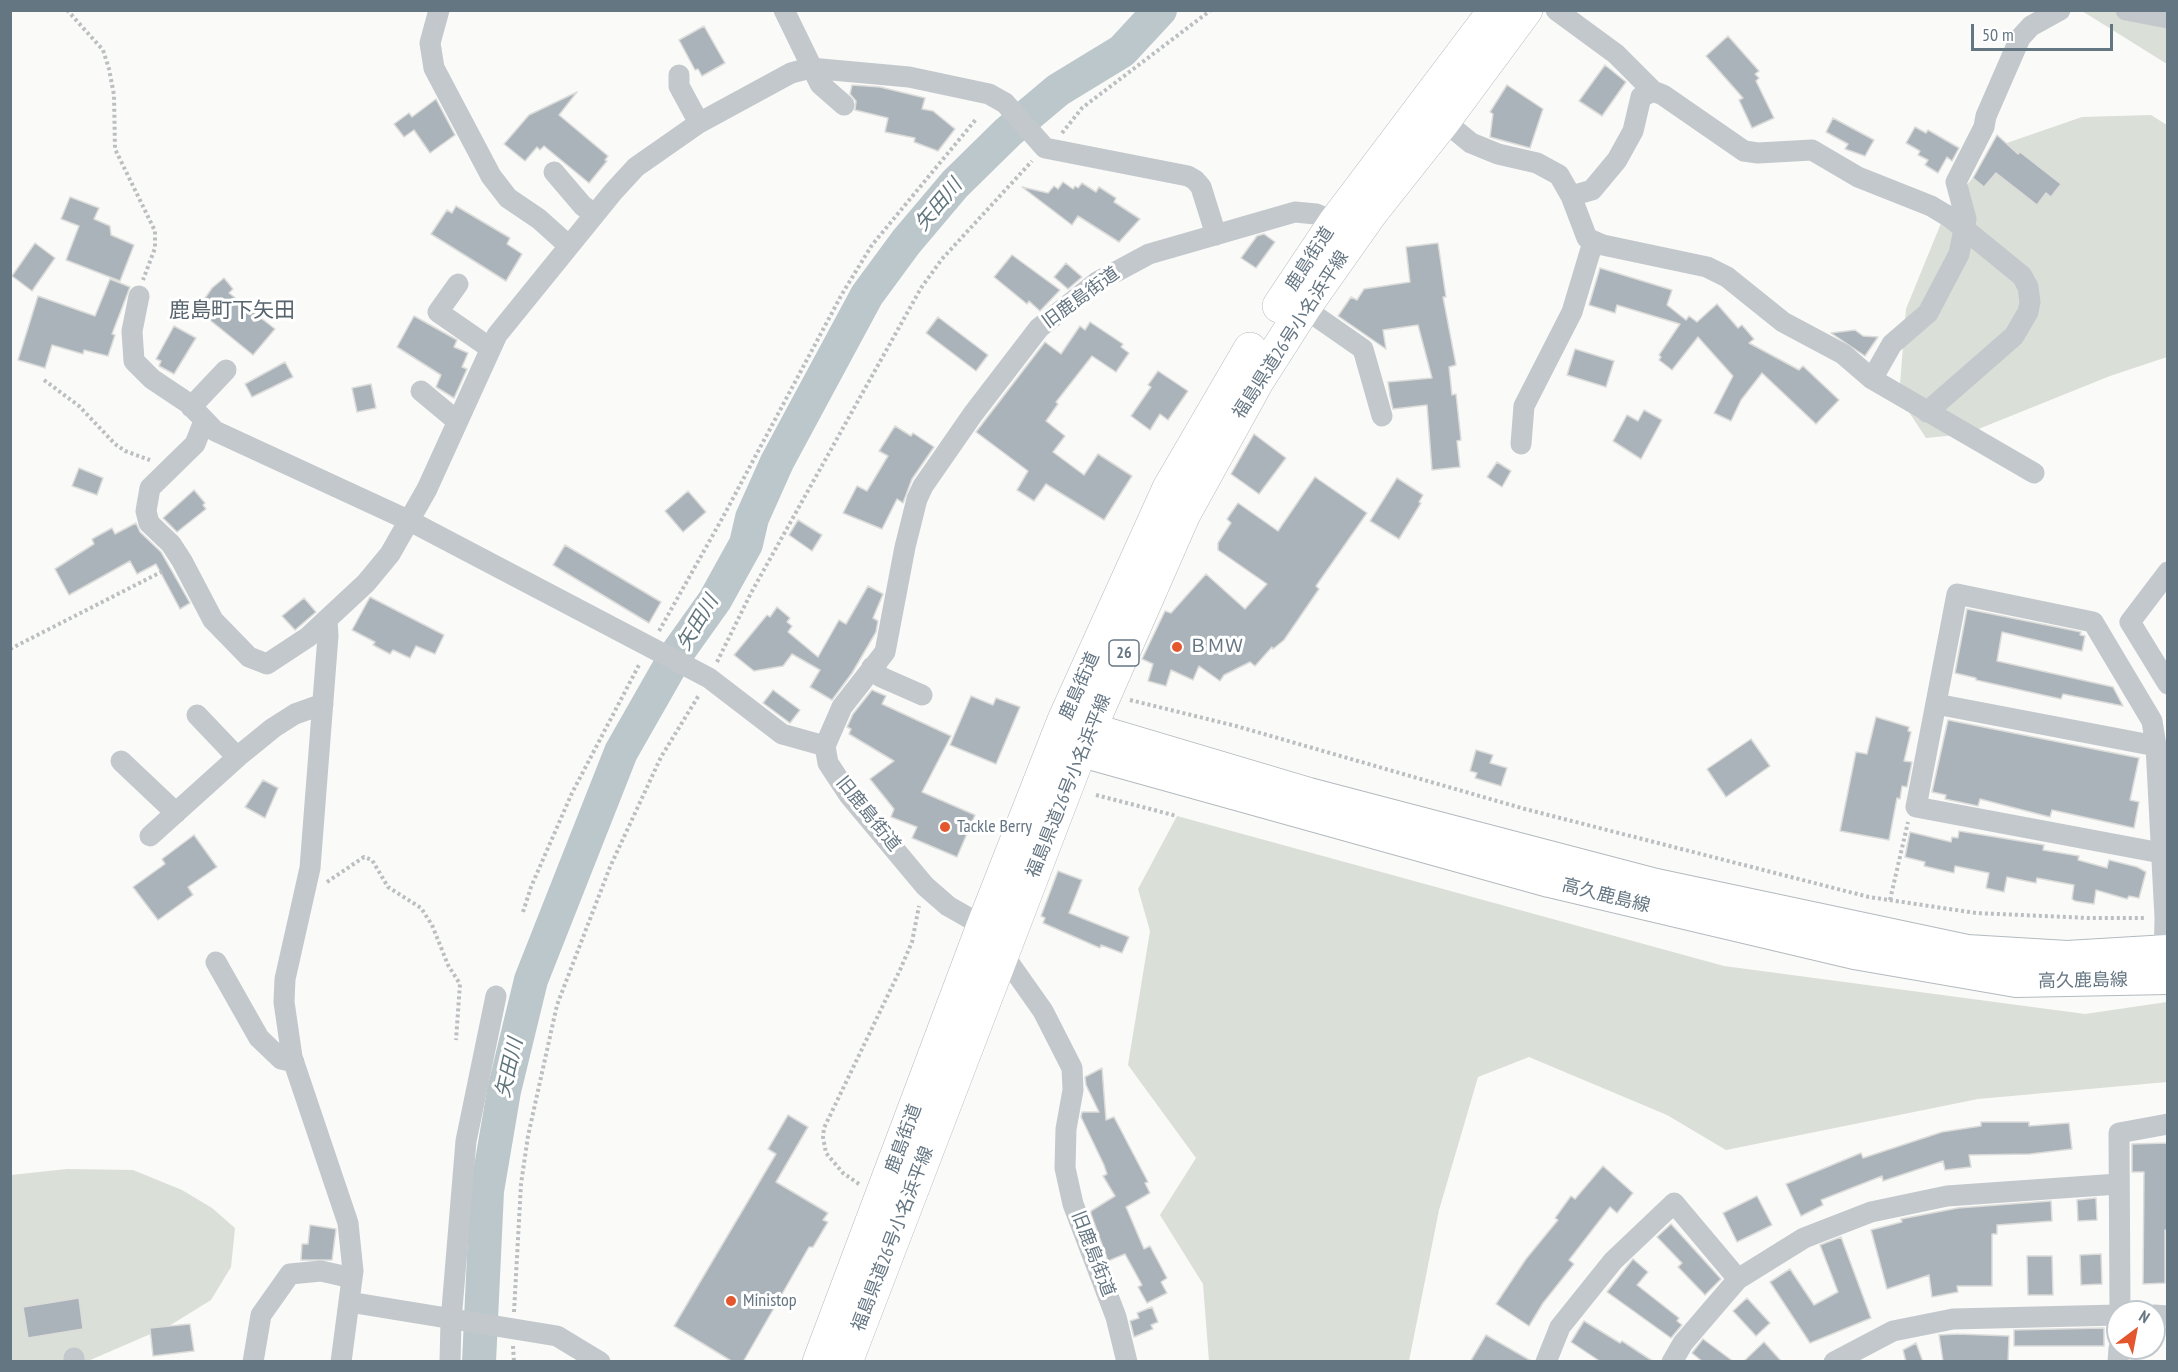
<!DOCTYPE html>
<html>
<head>
<meta charset="utf-8">
<style>
  body { margin:0 }
  #map { position:relative; width:2178px; height:1372px; overflow:hidden; background:#fafaf8; font-family:"PT Sans Narrow",sans-serif }
  canvas { display:block }
  .frame { position:absolute; inset:0; border:12px solid #657683; pointer-events:none }
  .north { position:absolute; left:2106px; top:1300px; width:60px; height:60px; box-sizing:border-box; background:#fff; border:2px solid #c1c8cd; border-radius:50%; rotate:32deg; font-size:16px; font-weight:700; line-height:24px; text-align:center; color:#657683 }
  .north::after { content:''; display:block; margin:auto; width:21px; height:27px; background:#e4572e; clip-path:polygon(50% 0,100% 100%,50% 72%,0 100%) }
  .scale { position:absolute; left:1971px; top:24px; width:142px; height:27px; box-sizing:border-box; border:3px solid #657683; border-top:0; padding-left:8px; font-size:18px; line-height:21px; white-space:nowrap; color:#657683; -webkit-text-stroke:4px #fff; paint-order:stroke }
</style>
</head>
<body>
<div id="map">
<canvas width="2178" height="1372"></canvas>
<div class="frame"></div>
<div class="north">N</div>
<div class="scale">50 m</div>
</div>
<script>
const c = document.querySelector('canvas').getContext('2d');
c.lineJoin = 'round';
function fill(path, color) {
  c.fillStyle = color;
  c.fill(path, 'evenodd');
}
function shape(rows) {
  const path = new Path2D();
  for (const r of rows) {
    path.moveTo(r[0], r[1]);
    for (let i = 2; i < r.length; i += 2) path.lineTo(r[i], r[i + 1]);
  }
  return path;
}
function stroke(path, color, width, dash) {
  c.strokeStyle = color;
  c.lineWidth = width;
  c.lineCap = dash ? 'butt' : 'round';
  c.setLineDash(dash || []);
  c.stroke(path);
}
function label(font, color, halo, rows, align = 'center') {
  c.font = font + ' "PT Sans Narrow","Noto Sans JP",sans-serif';
  c.lineWidth = 6;
  c.setLineDash([]);
  c.textBaseline = 'middle';
  c.strokeStyle = halo;
  c.fillStyle = color;
  for (const [text, x, y, turn = 0] of rows) {
    c.save();
    c.translate(x, y);
    c.rotate((+turn || 0) * Math.PI / 180);
    c.textAlign = isNaN(turn) ? turn : align;
    if (halo) c.strokeText(text, 0, 0);
    c.fillText(text, 0, 0);
    c.restore();
  }
}
fill(shape([
  [2082,11,2167,11,2167,64],
  [2151,115,2167,125,2167,357,2110,376,1966,434,1926,438,1899,397,1906,309,1946,211,1998,146,2082,117],
  [1177,816,1724,966,2085,1014,2167,1002,2167,1082,1978,1099,1726,1150,1667,1115,1529,1057,1478,1077,1439,1210,1409,1361,1209,1361,1203,1284,1160,1215,1196,1158,1128,1065,1150,931,1138,889],
  [67,1169,133,1170,182,1190,212,1208,235,1228,231,1267,211,1300,169,1326,88,1361,11,1362,11,1175]
]), '#dadfd7');
stroke(shape([
  [479,1362,487,1191,504,1091,531,980,621,752,678,652,715,600,746,544,752,518,777,462,867,295,906,242,955,184,1008,132,1058,90,1122,51,1160,10]
]), '#bbc7cb', 34);
const building = shape([
  [704,26,725,63,702,76,698,69,695,70,679,40,704,26],
  [1728,36,1759,71,1755,74,1759,78,1756,81,1774,118,1752,128,1739,100,1743,98,1706,56,1728,36],
  [1605,65,1626,82,1602,116,1579,101,1605,65],
  [852,85,880,87,925,98,922,109,933,111,955,129,938,151,914,142,915,138,885,132,888,118,855,110,856,101,850,94,852,85],
  [1507,85,1543,109,1530,148,1490,137,1493,114,1490,112,1507,85],
  [577,92,559,115,608,156,605,160,607,161,589,183,544,146,540,150,537,147,525,161,504,144,529,115,577,92],
  [436,99,455,135,430,153,414,130,404,137,394,124,409,113,412,117,436,99],
  [1833,118,1874,140,1865,156,1845,149,1848,144,1826,132,1833,118],
  [1915,127,1926,133,1928,130,1959,148,1952,161,1947,157,1938,173,1925,165,1928,160,1918,155,1920,151,1906,143,1915,127],
  [1997,135,2018,154,2020,152,2061,184,2051,197,2046,193,2037,205,1996,173,1984,187,1973,178,1997,135],
  [1063,182,1073,189,1075,186,1078,188,1082,183,1096,192,1099,187,1116,198,1114,202,1140,219,1119,242,1078,216,1072,225,1022,187,1048,193,1054,186,1058,189,1063,182],
  [70,197,99,208,94,219,110,226,111,235,134,245,120,281,66,260,79,226,61,219,70,197],
  [456,206,510,238,507,244,522,254,506,281,431,234,447,210,452,213,456,206],
  [1264,234,1275,242,1256,268,1241,258,1257,236,1264,234],
  [35,243,55,258,32,291,12,276,35,243],
  [1438,243,1446,297,1443,297,1456,365,1449,367,1452,395,1456,394,1461,440,1457,441,1460,467,1432,470,1427,405,1393,409,1390,396,1388,382,1432,378,1418,325,1383,330,1386,349,1338,316,1351,297,1357,300,1364,289,1410,282,1406,247,1438,243],
  [1012,255,1060,290,1040,311,1029,301,1027,304,994,277,1012,255],
  [1066,263,1082,277,1068,289,1054,277,1066,263],
  [1600,268,1672,290,1667,305,1686,320,1689,316,1697,322,1717,304,1738,328,1742,325,1754,339,1749,343,1799,370,1803,366,1839,400,1816,424,1762,373,1741,400,1731,421,1714,413,1733,376,1698,337,1672,370,1659,360,1661,357,1659,355,1680,324,1617,305,1615,313,1589,305,1600,268],
  [224,278,233,289,229,293,275,329,253,355,200,312,201,309,199,307,212,288,224,278],
  [110,279,130,287,112,334,115,335,108,356,84,350,83,354,52,345,45,368,18,360,38,296,95,316,110,279],
  [414,316,457,340,454,347,468,353,462,367,467,369,454,398,436,387,441,375,397,347,414,316],
  [938,317,988,355,976,371,926,333,938,317],
  [1090,322,1123,344,1121,347,1129,353,1116,372,1092,356,1056,402,1058,404,1046,421,1065,436,1053,452,1084,475,1098,454,1132,476,1104,520,1046,484,1034,501,1017,490,1028,471,976,432,1045,342,1061,354,1080,326,1085,330,1090,322],
  [174,326,196,338,174,374,159,366,161,361,156,359,174,326],
  [1855,330,1863,336,1878,337,1865,356,1831,333,1855,330],
  [1575,349,1614,361,1606,387,1567,375,1575,349],
  [285,362,293,377,252,397,245,384,285,362],
  [1158,371,1188,391,1168,420,1160,414,1150,430,1131,416,1151,387,1148,385,1158,371],
  [371,384,376,408,357,412,352,388,371,384],
  [1644,410,1662,420,1641,459,1613,441,1627,415,1638,421,1644,410],
  [895,426,911,436,913,433,934,447,912,479,903,503,897,499,882,529,843,513,857,486,867,491,888,456,879,451,895,426],
  [1254,434,1286,458,1259,494,1231,474,1254,434],
  [1497,462,1511,471,1502,487,1487,477,1497,462],
  [79,468,103,478,97,495,72,486,79,468],
  [1315,477,1367,513,1316,586,1319,589,1284,640,1273,649,1272,647,1255,666,1250,662,1224,675,1220,681,1199,666,1193,680,1171,670,1166,686,1148,681,1153,664,1142,659,1165,611,1171,613,1206,574,1245,609,1267,584,1218,550,1218,543,1231,523,1227,519,1238,503,1278,531,1315,477],
  [1397,478,1423,495,1419,502,1421,503,1399,539,1370,521,1397,478],
  [194,490,205,503,203,505,206,509,177,532,163,518,194,490],
  [688,491,706,512,683,532,665,511,688,491],
  [798,520,822,535,812,551,789,535,798,520],
  [136,523,140,532,161,552,190,603,180,609,156,564,137,574,130,561,69,595,55,569,94,544,92,539,112,528,115,534,136,523],
  [565,545,661,602,649,623,553,565,565,545],
  [868,586,883,594,873,618,878,621,876,632,852,673,832,700,810,687,820,670,792,654,783,666,754,671,734,655,767,615,770,617,777,607,790,618,787,622,792,626,788,632,818,657,839,620,846,624,868,586],
  [370,597,444,635,435,654,416,646,410,658,393,650,390,654,373,645,375,642,352,630,370,597],
  [304,598,316,612,295,630,282,616,304,598],
  [1967,609,2081,632,2080,635,2085,636,2082,651,2002,632,1997,661,2113,687,2123,706,2063,694,2061,699,1976,680,1976,678,1955,673,1967,609],
  [773,690,800,710,790,723,763,703,773,690],
  [872,690,886,696,882,704,951,736,922,792,975,815,957,857,912,838,917,827,891,817,894,809,870,779,894,761,849,734,851,729,847,727,853,714,872,690],
  [971,696,993,705,996,698,1020,707,996,764,950,745,971,696],
  [1876,717,1909,727,1908,731,1911,732,1904,761,1912,762,1907,787,1902,786,1900,799,1897,798,1889,840,1840,831,1856,752,1867,754,1876,717],
  [1948,720,2139,758,2130,800,2139,802,2134,828,2052,810,2050,817,1980,799,1978,806,1945,799,1946,795,1932,792,1948,720],
  [1751,739,1770,766,1726,797,1707,769,1751,739],
  [1476,750,1493,755,1490,763,1507,768,1501,786,1475,778,1477,773,1470,771,1476,750],
  [263,780,278,788,265,818,245,807,263,780],
  [1959,831,2044,845,2043,850,2079,856,2078,860,2107,868,2109,860,2137,867,2146,872,2139,898,2129,896,2127,899,2096,890,2094,904,2075,901,2072,899,2074,885,2037,878,2036,883,2007,877,2004,892,1986,888,1989,873,1955,866,1954,873,1924,866,1925,862,1905,857,1910,832,1951,842,1952,837,1958,838,1959,831],
  [194,835,217,867,188,887,193,895,158,920,133,887,165,864,162,859,194,835],
  [1058,871,1082,880,1069,913,1129,937,1122,953,1101,945,1100,948,1043,923,1045,918,1041,916,1058,871],
  [1102,1068,1106,1120,1114,1117,1148,1182,1145,1183,1150,1193,1126,1207,1144,1249,1150,1246,1167,1278,1161,1282,1167,1293,1147,1303,1138,1287,1142,1285,1125,1254,1108,1261,1091,1214,1091,1211,1115,1196,1103,1176,1107,1174,1104,1165,1081,1117,1082,1112,1099,1112,1086,1085,1085,1077,1102,1068],
  [788,1115,808,1127,776,1182,828,1213,823,1220,828,1222,813,1247,809,1247,743,1362,733,1362,674,1326,776,1154,768,1149,788,1115],
  [1981,1122,2029,1122,2029,1126,2069,1123,2072,1149,2030,1154,1969,1155,1971,1167,1945,1170,1943,1161,1883,1181,1882,1176,1821,1200,1823,1205,1801,1216,1786,1184,1861,1153,1863,1158,1942,1132,1981,1126,1981,1122],
  [2167,1143,2168,1230,2165,1230,2165,1283,2143,1284,2144,1172,2132,1172,2132,1144,2167,1143],
  [1603,1166,1633,1193,1617,1213,1610,1207,1569,1260,1574,1264,1543,1303,1529,1326,1496,1304,1526,1259,1558,1220,1555,1218,1571,1196,1575,1199,1603,1166],
  [1757,1196,1772,1225,1737,1242,1723,1213,1757,1196],
  [2096,1198,2097,1220,2078,1221,2077,1200,2096,1198],
  [2051,1201,2052,1221,1997,1225,1997,1234,1992,1234,1992,1286,1957,1286,1958,1292,1932,1297,1929,1275,1887,1289,1871,1230,1902,1222,1901,1219,1958,1208,2051,1201],
  [1671,1224,1721,1279,1705,1295,1678,1267,1682,1263,1657,1237,1671,1224],
  [310,1225,336,1229,332,1260,301,1260,302,1244,308,1244,310,1225],
  [1841,1237,1871,1318,1810,1343,1770,1282,1790,1269,1814,1305,1838,1292,1820,1245,1841,1237],
  [2101,1254,2102,1284,2081,1285,2080,1255,2101,1254],
  [2027,1256,2052,1256,2053,1295,2028,1295,2027,1256],
  [1633,1259,1648,1272,1637,1285,1679,1318,1677,1321,1682,1325,1671,1338,1607,1292,1633,1259],
  [79,1298,83,1329,28,1338,23,1307,79,1298],
  [1747,1298,1770,1323,1756,1336,1733,1311,1747,1298],
  [1152,1307,1158,1322,1151,1325,1153,1329,1134,1337,1130,1321,1139,1318,1137,1313,1152,1307],
  [1584,1321,1620,1343,1622,1341,1654,1362,1601,1362,1571,1342,1584,1321],
  [190,1324,194,1351,153,1356,150,1328,190,1324],
  [2104,1328,2104,1346,2014,1346,2014,1330,2104,1328],
  [1958,1334,2009,1336,2008,1362,1943,1361,1939,1335,1958,1334],
  [1486,1335,1533,1362,1470,1362,1486,1335],
  [1703,1339,1734,1362,1703,1362,1692,1353,1703,1339],
  [1764,1342,1782,1362,1743,1362,1764,1342],
  [1916,1343,1923,1362,1906,1362,1903,1350,1916,1343]
]);
fill(building, '#aab3b9');
stroke(building, '#dcdcda', 1.5);
const secondary = shape([
  [1067,721,1309,793,1656,884,1967,950,2067,956,2168,950],
  [1057,745,1549,882,1854,954,2016,982,2168,979]
]);
const primary = shape([
  [1279,306,1335,222,1495,10],
  [819,1362,983,926,1064,720,1169,488,1250,349],
  [846,1362,1081,749,1184,514,1258,380,1304,308,1371,213,1444,121,1526,10]
]);
stroke(secondary, '#b3babf', 32);
stroke(primary, '#b5babe', 34);
stroke(shape([
  [67,10,103,50,109,69,114,95,115,149,155,231,155,248,143,280],
  [1062,133,1082,108,1211,10],
  [44,380,79,406,115,444,125,451,150,460],
  [659,631,723,517,842,294,872,245,977,118],
  [10,649,165,570],
  [717,662,751,593,921,288,942,259,1032,161],
  [1130,700,1236,726,1525,809,1869,897,1976,913,2089,918,2146,918],
  [1096,795,1177,816],
  [327,882,364,857,372,860,388,887,421,908,432,925,448,965,460,984,456,1040],
  [1890,900,1908,822],
  [523,912,531,887,572,793,640,663],
  [859,1184,843,1173,826,1153,823,1137,824,1128,900,970,912,942,919,906],
  [514,1312,521,1184,528,1136,557,1005,610,867,661,757,699,695],
  [513,1346,514,1362]
]), '#bbbfc2', 4, [3, 3]);
stroke(shape([
  [439,10,430,43,434,68,491,176,508,198,539,219,569,246],
  [784,10,820,84,844,105],
  [1556,10,1616,54,1653,91],
  [2126,10,2168,18],
  [679,75,679,86,699,123],
  [1444,121,1471,143,1498,154,1537,163,1559,175,1571,196,1587,238,1603,245,1707,267,1727,277,1783,322,1843,354,1872,379,2034,473],
  [554,172,583,206,595,214],
  [1571,196,1592,190,1617,160,1633,131,1641,97,1653,91,1663,95,1744,151,1758,153,1812,150,1858,177,1931,206,1951,218,2022,276,2028,287,2030,302,2028,312,2014,336,1927,412],
  [458,284,438,312,490,348],
  [139,296,132,331,134,361,152,379,188,403,215,431,410,521,709,678,782,734,825,746],
  [1304,308,1363,349,1382,416],
  [1872,379,1892,344,1928,313,1959,254,1966,219,1956,182,1984,127,1986,116,2020,38,2031,26,2060,10],
  [421,391,457,421],
  [191,407,226,370],
  [204,421,195,444,150,488,146,511,149,523,171,544,182,561,213,620,249,657,267,664,308,637,366,583,390,554,427,489,497,335,613,192,636,167,699,123,791,73,810,68,909,77,989,94,1005,103,1045,148,1188,176,1195,180,1201,187,1216,235],
  [1521,444,1524,406,1572,312,1593,242],
  [2168,572,2130,622,2168,684],
  [327,619,328,636,310,868,285,979,284,1002,292,1057,348,1223,353,1271,341,1362],
  [872,667,881,677,922,695],
  [1936,704,2156,746],
  [197,715,237,757],
  [121,761,176,813],
  [150,836,241,754,273,728,295,714,323,704],
  [2161,853,1916,807,1957,594,2093,622,2152,721,2156,746,2165,918,2164,963],
  [216,962,259,1038,281,1059,294,1062],
  [349,1302,557,1336,600,1362],
  [2120,1312,2119,1133,2168,1124],
  [2154,1315,2168,1316],
  [74,1358,74,1362],
  [253,1362,261,1315,290,1274,321,1271,352,1278],
  [450,1362,451,1321,466,1141,496,996],
  [1127,1362,1116,1317,1073,1204,1065,1168,1066,1129,1073,1090,1072,1068,1043,1011,983,926,948,906,925,886,849,795,828,763,825,746,842,707,885,652,905,547,917,499,923,486,973,414,1039,328,1097,282,1149,254,1295,212,1316,214,1335,222],
  [1546,1362,1560,1327,1613,1261,1674,1203,1738,1279],
  [1672,1362,1683,1343,1738,1279,1804,1238,1871,1212,1947,1196,2118,1184],
  [1834,1362,1893,1331,1953,1319,2118,1315],
  [2118,1362,2119,1348]
]), '#c3c8cc', 21);
stroke(secondary, '#fff', 30);
stroke(primary, '#fff', 33);
for (const [x, y, r, color] of [
  [1177,647,6,"#e4572e"],
  [945,827,6,"#e4572e"],
  [731,1301,6,"#e4572e"]
]) {
  const dot = new Path2D();
  dot.arc(x, y, r, 0, 2 * Math.PI);
  c.fillStyle = color;
  c.fill(dot);
  stroke(dot, '#fff', 2);
}
for (const [x, y, w] of [
  [1124,653,30]
]) {
  const box = new Path2D();
  box.roundRect(x - w / 2, y - 13, w, 26, 4.5);
  c.fillStyle = '#fff';
  c.fill(box);
  stroke(box, '#657683', 1.5);
}
label('bold 16px', '#657683', null, [
  ["26",1124,653]
]);
label('18px', '#657683', '#fff', [
  ["鹿島街道",1310,259,-57],
  ["旧鹿島街道",1081,298,-36],
  ["福島県道26号小名浜平線",1291,335,-57],
  ["鹿島街道",1080,686,-66],
  ["福島県道26号小名浜平線",1069,786,-68],
  ["旧鹿島街道",868,814,51],
  ["高久鹿島線",1606,896,14],
  ["高久鹿島線",2083,981,-1],
  ["鹿島街道",904,1139,-70],
  ["福島県道26号小名浜平線",893,1239,-69],
  ["旧鹿島街道",1093,1254,69]
]);
label('18px', '#657683', '#fff', [
  ["ＢＭＷ",1189,647],
  ["Tackle Berry",957,827],
  ["Ministop",743,1301]
], 'left');
label('italic 20px', '#60757c', '#fff', [
  ["矢田川",939,205,-50],
  ["矢田川",698,623,-59],
  ["矢田川",510,1068,-77]
]);
label('21px', '#57646e', '#fff', [
  ["鹿島町下矢田",232,311]
]);
</script>
</body>
</html>
